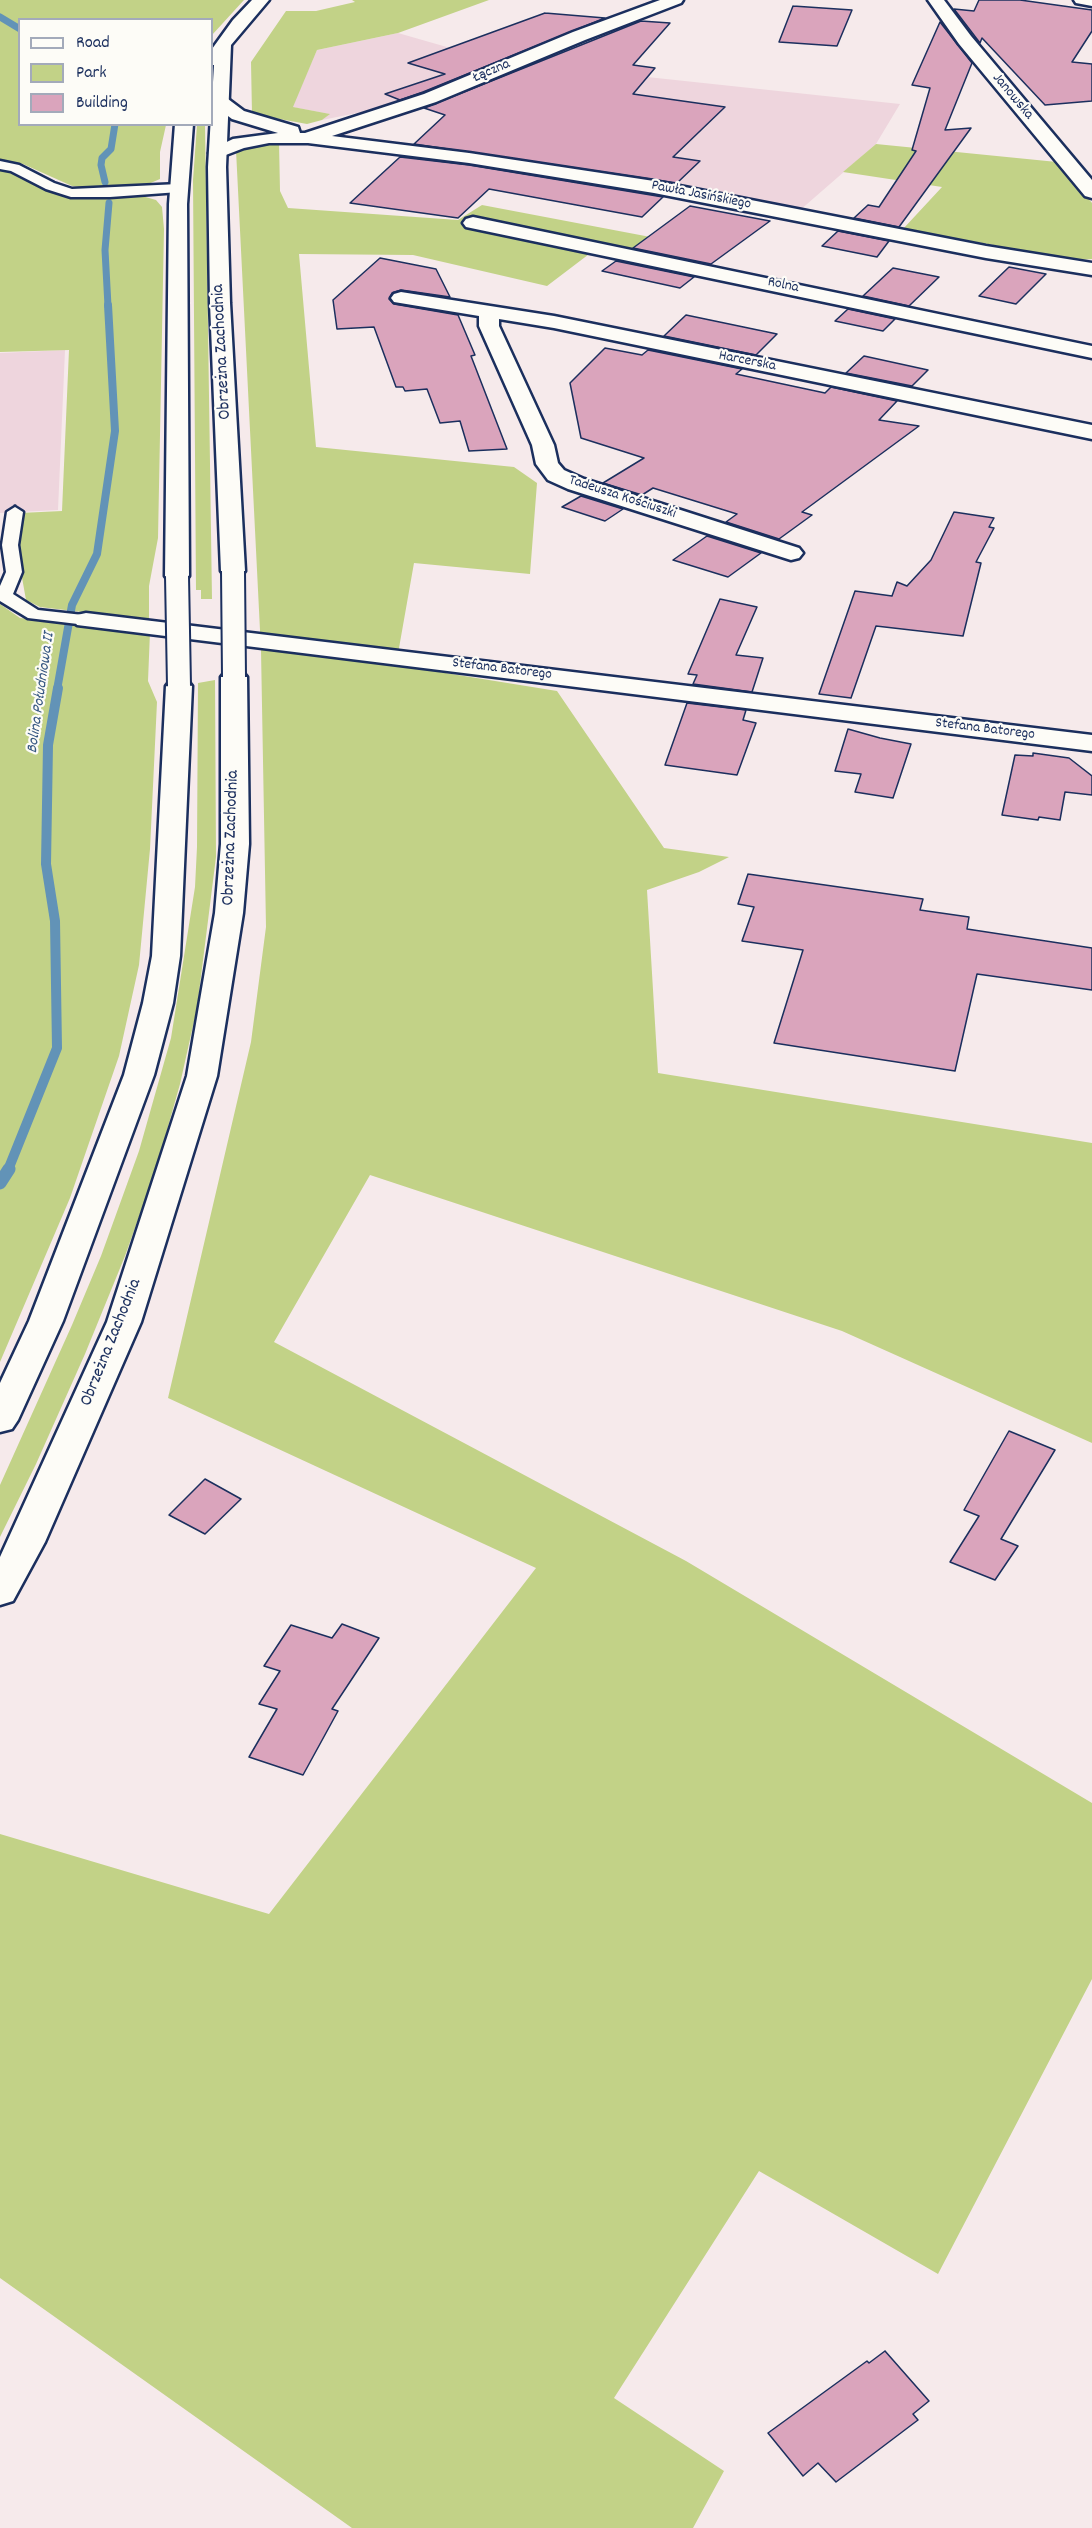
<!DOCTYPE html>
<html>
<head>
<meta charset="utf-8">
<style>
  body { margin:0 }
  #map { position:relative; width:1092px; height:2528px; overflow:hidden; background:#f6eaeb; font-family:Dekko,sans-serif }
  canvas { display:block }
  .legend { position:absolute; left:18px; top:18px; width:195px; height:108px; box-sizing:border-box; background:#fdfcf7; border:2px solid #a3aaba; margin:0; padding:8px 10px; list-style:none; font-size:18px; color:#1b2f5e }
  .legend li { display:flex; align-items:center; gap:12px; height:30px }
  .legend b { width:30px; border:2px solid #a3aaba }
</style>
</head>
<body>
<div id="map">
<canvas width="1092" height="2528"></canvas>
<ul class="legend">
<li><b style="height:8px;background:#fdfcf7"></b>Road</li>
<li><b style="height:16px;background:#c2d287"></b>Park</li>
<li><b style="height:16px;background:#daa4bc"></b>Building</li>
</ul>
</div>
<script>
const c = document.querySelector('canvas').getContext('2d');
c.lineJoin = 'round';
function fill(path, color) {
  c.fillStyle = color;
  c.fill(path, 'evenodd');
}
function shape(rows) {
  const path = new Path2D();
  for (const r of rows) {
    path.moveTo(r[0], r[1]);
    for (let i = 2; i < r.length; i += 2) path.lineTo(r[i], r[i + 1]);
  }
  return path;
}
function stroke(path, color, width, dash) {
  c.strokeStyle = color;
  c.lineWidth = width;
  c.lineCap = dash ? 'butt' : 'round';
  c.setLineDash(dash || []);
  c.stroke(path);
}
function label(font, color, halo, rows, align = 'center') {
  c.font = font + ' Dekko,sans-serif';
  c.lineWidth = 4.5;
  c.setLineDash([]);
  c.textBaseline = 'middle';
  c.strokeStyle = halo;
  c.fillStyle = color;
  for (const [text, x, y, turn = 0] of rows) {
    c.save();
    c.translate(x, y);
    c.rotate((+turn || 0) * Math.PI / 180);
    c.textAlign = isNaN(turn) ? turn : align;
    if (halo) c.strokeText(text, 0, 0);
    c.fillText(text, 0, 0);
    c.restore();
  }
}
fill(shape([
  [398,33,499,62,392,106,322,120,329,114,292,107,317,50],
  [591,71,900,104,876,144,799,211,504,157],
  [65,350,58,510,0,513,0,353]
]), '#eed5dd');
fill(shape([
  [0,0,244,0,212,35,212,20,20,20,20,124,166,125,160,152,160,179,146,185,99,190,72,186,23,164,0,160],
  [352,0,489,0,398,33,317,50,293,107,330,114,322,120,307,124,252,114,251,62,286,11,316,11,355,2],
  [197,125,205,125,212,599,201,599,201,590,196,590,193,180],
  [279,142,280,191,288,208,458,220,482,205,661,239,640,255,601,245,547,286,413,255,299,254,316,447,514,467,537,483,530,574,414,563,396,665,557,691,664,848,729,857,699,872,647,890,658,1073,1092,1143,1092,1443,842,1331,370,1175,274,1342,686,1561,1092,1803,1092,1979,938,2274,759,2171,614,2398,724,2471,693,2528,352,2528,0,2278,0,1834,269,1914,536,1568,168,1398,251,1042,266,927,261,650,236,150],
  [876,144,1057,162,1092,203,1092,259,1078,260,903,229,942,187,843,172],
  [0,168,20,174,72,197,142,196,156,200,162,207,164,229,158,538,149,586,149,620,40,607,26,600,16,544,20,513,62,511,69,350,0,352],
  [0,604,20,618,150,632,148,681,157,702,150,849,139,965,119,1056,70,1198,0,1362],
  [215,680,216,857,197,1008,180,1084,157,1166,125,1256,85,1354,36,1464,0,1537,0,1485,72,1325,101,1256,139,1151,171,1038,195,887,197,847,198,683]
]), '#c2d287');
stroke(shape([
  [0,17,20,29],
  [105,182,101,165,102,158,111,149,115,124],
  [108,306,105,250,109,203]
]), '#6293b7', 7);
stroke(shape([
  [57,690,72,605,97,554,115,431,108,305]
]), '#6293b7', 8);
stroke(shape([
  [8,1170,57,1048,55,921,46,864,48,745,58,688]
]), '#6293b7', 10);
stroke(shape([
  [0,1183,9,1169]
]), '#6293b7', 13);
const building = shape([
  [979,0,1020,0,1092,10,1092,31,1072,62,1092,64,1092,101,1045,105,982,38,980,43,954,9,974,11,979,0],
  [793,6,852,10,837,46,779,42,793,6],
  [545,13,605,18,423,92,400,100,385,94,445,74,408,63,545,13],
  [641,21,670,23,633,65,655,68,633,94,725,107,673,157,700,161,677,183,414,144,445,115,424,108,641,21],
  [940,22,972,63,945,130,971,128,899,227,854,218,868,205,879,207,916,151,912,150,930,88,912,85,940,22],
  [400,157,469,165,663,197,642,217,489,189,458,218,350,203,400,157],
  [690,206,770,221,711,264,633,248,690,206],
  [838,231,889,241,877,257,822,246,838,231],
  [380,258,436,269,450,297,401,290,392,293,389,299,394,304,458,315,475,355,471,356,507,449,469,451,460,421,440,423,427,389,405,391,403,387,396,387,374,327,337,329,333,300,380,258],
  [616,261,694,277,680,288,602,271,616,261],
  [1009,267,1046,274,1016,304,979,296,1009,267],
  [893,268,939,277,909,306,863,296,893,268],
  [848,309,895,319,883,331,835,321,848,309],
  [686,315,777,334,756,355,664,336,686,315],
  [605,348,642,355,648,350,742,369,736,374,825,393,831,387,897,401,879,420,919,426,802,512,812,515,779,539,726,522,737,514,653,488,642,495,603,483,644,458,581,438,570,383,605,348],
  [864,356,928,370,912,386,846,373,864,356],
  [581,496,623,509,605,521,562,507,581,496],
  [954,512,994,518,989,527,994,528,976,562,981,563,963,636,876,626,851,698,819,694,855,591,892,596,897,582,907,586,931,560,954,512],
  [707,536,761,553,728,577,673,560,707,536],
  [720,599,757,607,736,655,763,658,752,692,693,684,697,675,688,674,720,599],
  [687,703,746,710,743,720,756,723,737,775,665,765,687,703],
  [848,729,880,738,911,744,893,798,855,792,861,774,835,771,848,729],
  [1033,753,1069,758,1092,776,1092,795,1065,792,1060,820,1039,817,1038,820,1002,815,1015,755,1033,756,1033,753],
  [748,874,923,899,920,910,969,917,967,929,1092,948,1092,990,977,974,955,1071,774,1043,803,950,742,941,754,907,738,904,748,874],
  [1009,1431,1055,1450,1001,1539,1018,1546,995,1580,950,1562,979,1516,964,1510,1009,1431],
  [205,1479,241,1499,205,1534,169,1515,205,1479],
  [342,1624,379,1638,332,1709,338,1711,303,1775,249,1757,277,1709,259,1704,280,1671,264,1666,291,1625,332,1638,342,1624],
  [885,2351,929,2401,913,2414,918,2420,836,2482,818,2463,803,2476,768,2433,867,2361,869,2363,885,2351]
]);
fill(building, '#daa4bc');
stroke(building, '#1b2f5e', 1.5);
const lane = shape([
  [0,161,19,165,54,183,72,189,179,184,185,188,179,192,110,197,71,197,46,189,11,171,0,169,0,161],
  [15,507,23,512,18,545,22,572,13,594,38,610,92,616,94,620,92,624,86,625,28,618,0,601,0,586,6,572,2,545,7,512,15,507]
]);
const street = shape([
  [660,0,683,0,681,3,585,40,436,102,332,136,469,153,654,181,986,246,1092,263,1092,275,986,258,654,193,469,163,308,143,269,143,244,148,218,158,212,157,209,153,212,149,233,139,278,133,232,119,216,107,213,103,216,99,228,99,244,111,298,127,300,133,305,133,424,94,573,32,660,0],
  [1074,0,1092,0,1092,6,1076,3,1074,0],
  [473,217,1092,346,1092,358,466,227,463,223,466,219,473,217],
  [401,292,554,316,1092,425,1092,439,554,328,499,319,499,326,554,445,558,463,564,470,584,479,799,548,803,553,799,558,791,560,568,489,548,480,536,464,532,445,479,326,479,316,394,302,391,298,394,294,401,292],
  [86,613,1092,735,1092,751,77,625,74,620,77,615,86,613]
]);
const secondary = shape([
  [252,0,269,0,231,45,226,167,230,303,245,571,241,576,233,578,225,576,221,571,210,303,208,167,214,65,212,65,212,49,233,20,252,0],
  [928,0,944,0,971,36,1092,180,1092,198,1085,196,959,44,928,0],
  [175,124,193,124,187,204,189,576,185,581,177,583,169,581,165,576,169,204,175,124],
  [234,669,243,672,247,677,249,844,243,913,217,1076,141,1322,45,1542,13,1601,0,1605,0,1557,107,1322,187,1076,215,913,221,844,221,677,225,672,234,669],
  [179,678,188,681,192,686,180,956,173,1003,154,1075,63,1321,18,1420,12,1429,0,1432,0,1383,29,1321,124,1075,143,1003,152,956,166,686,170,681,179,678]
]);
stroke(lane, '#1b2f5e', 5);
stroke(street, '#1b2f5e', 5);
stroke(secondary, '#1b2f5e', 5);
fill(lane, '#fdfcf7');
fill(street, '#fdfcf7');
fill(secondary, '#fdfcf7');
const secondaryBridge = shape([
  [233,571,234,677],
  [177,576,179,686]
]);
stroke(secondaryBridge, '#1b2f5e', 26, []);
stroke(secondaryBridge, '#fdfcf7', 22);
label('15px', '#1b2f5e', '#fdfcf7', [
  ["Łączna",492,72,-23],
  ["Janowska",1012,97,50],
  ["Pawła Jasińskiego",701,196,11],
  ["Rolna",783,286,12],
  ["Harcerska",747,362,11],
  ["Tadeusza Kościuszki",622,498,18],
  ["Stefana Batorego",502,670,7],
  ["Stefana Batorego",985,730,7]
]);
label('italic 16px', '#385883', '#fdfcf7', [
  ["Bolina Południowa II",42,693,-82]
]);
label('18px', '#1b2f5e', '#fdfcf7', [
  ["Obrzeżna Zachodnia",223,352,-93],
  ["Obrzeżna Zachodnia",232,838,-88],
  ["Obrzeżna Zachodnia",112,1343,-68]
]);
</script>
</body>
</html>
